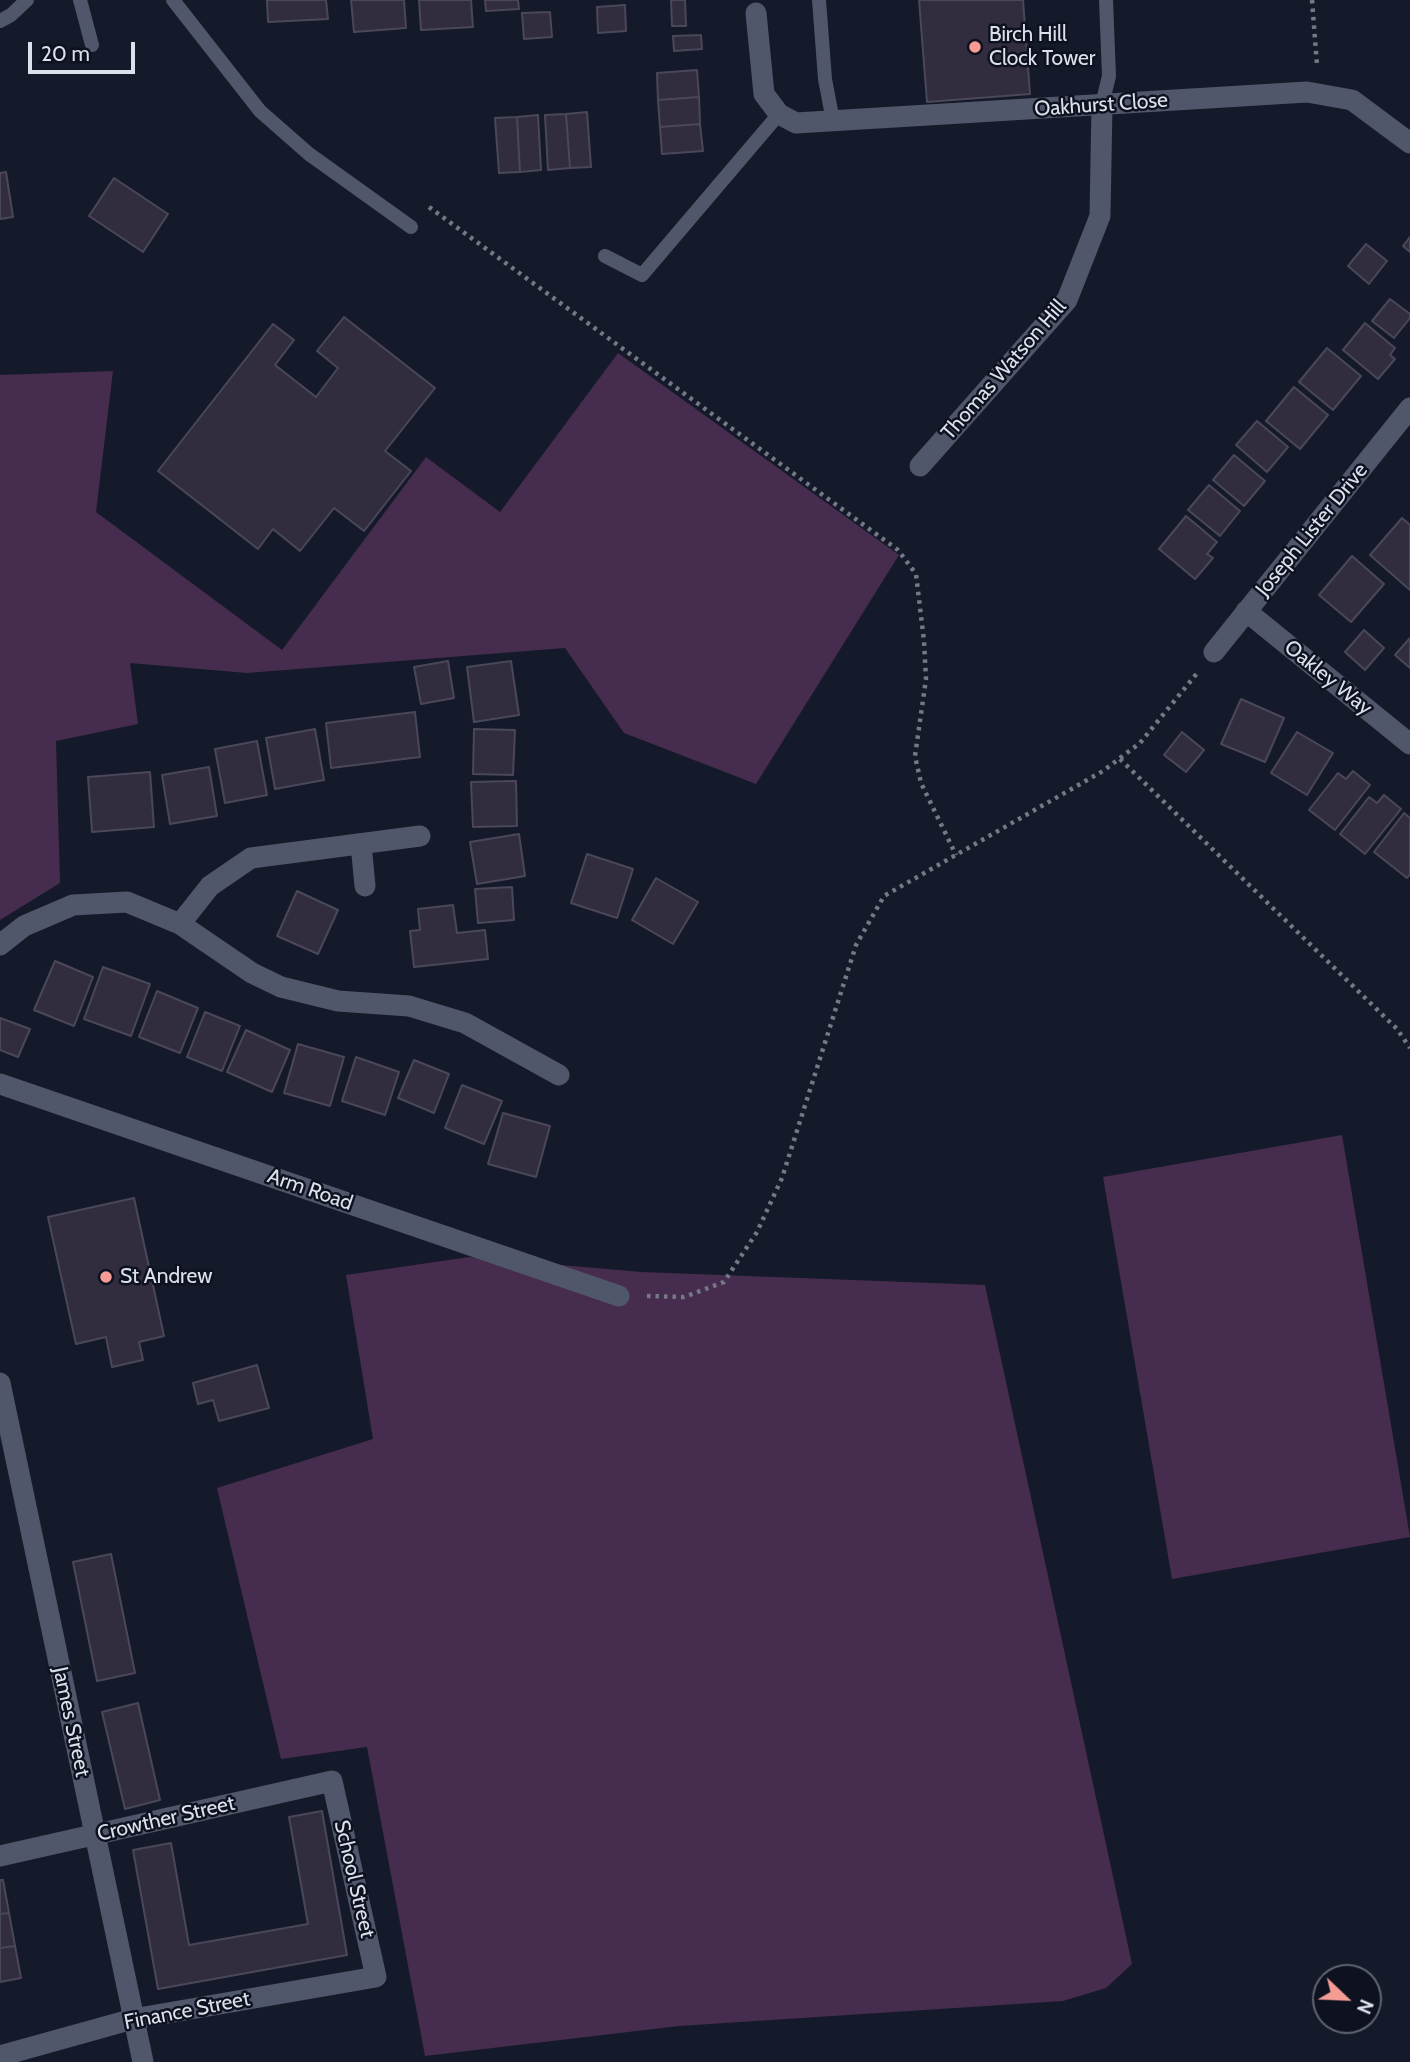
<!DOCTYPE html>
<html>
<head>
<meta charset="utf-8">
<style>
  body { margin:0 }
  #map { position:relative; width:1410px; height:2062px; overflow:hidden; background:#151a2a; font-family:Cabin,sans-serif }
  canvas { display:block }
  .north { position:absolute; left:1312px; top:1964px; width:70px; height:70px; box-sizing:border-box; background:#0d1120; border:2px solid #606471; border-radius:50%; rotate:113deg; font-size:19px; font-weight:700; line-height:28px; text-align:center; color:#dce0eb }
  .north::after { content:''; display:block; margin:auto; width:24px; height:32px; background:#f59c95; clip-path:polygon(50% 0,100% 100%,50% 72%,0 100%) }
  .scale { position:absolute; left:28px; top:42px; width:107px; height:32px; box-sizing:border-box; border:4px solid #dce0eb; border-top:0; padding-left:9px; font-size:21px; line-height:24px; white-space:nowrap; color:#dce0eb; -webkit-text-stroke:5px #0d1120; paint-order:stroke }
</style>
</head>
<body>
<div id="map">
<canvas width="1410" height="2062"></canvas>
<div class="north">N</div>
<div class="scale">20 m</div>
</div>
<script>
const c = document.querySelector('canvas').getContext('2d');
c.lineJoin = 'round';
function fill(path, color) {
  c.fillStyle = color;
  c.fill(path, 'evenodd');
}
function shape(rows) {
  const path = new Path2D();
  for (const r of rows) {
    path.moveTo(r[0], r[1]);
    for (let i = 2; i < r.length; i += 2) path.lineTo(r[i], r[i + 1]);
  }
  return path;
}
function stroke(path, color, width, dash) {
  c.strokeStyle = color;
  c.lineWidth = width;
  c.lineCap = dash ? 'butt' : 'round';
  c.setLineDash(dash || []);
  c.stroke(path);
}
function label(font, color, halo, rows, align = 'center') {
  c.font = font + ' Cabin,sans-serif';
  c.lineWidth = 5;
  c.setLineDash([]);
  c.textBaseline = 'middle';
  c.strokeStyle = halo;
  c.fillStyle = color;
  for (const [text, x, y, turn = 0] of rows) {
    c.save();
    c.translate(x, y);
    c.rotate((+turn || 0) * Math.PI / 180);
    c.textAlign = isNaN(turn) ? turn : align;
    if (halo) c.strokeText(text, 0, 0);
    c.fillText(text, 0, 0);
    c.restore();
  }
}
fill(shape([
  [618,353,899,555,756,784,624,733,565,648,247,673,130,663,138,724,56,741,60,883,0,920,0,375,113,371,96,512,282,650,426,457,500,512],
  [1342,1135,1410,1537,1172,1579,1103,1177],
  [469,1257,641,1272,985,1285,1132,1964,1106,1988,1063,2001,679,2026,425,2056,367,1747,281,1759,217,1488,373,1439,346,1275]
]), '#462c4f');
const building = shape([
  [267,0,326,0,328,19,268,22,267,0],
  [351,0,404,0,406,28,354,32,351,0],
  [419,0,471,0,473,27,421,30,419,0],
  [485,0,518,0,519,9,486,11,485,0],
  [671,0,685,0,686,26,672,26,671,0],
  [919,0,1023,0,1030,94,927,102,919,0],
  [625,5,626,31,598,33,597,7,625,5],
  [550,12,552,37,524,39,522,13,550,12],
  [701,35,702,49,674,51,673,36,701,35],
  [697,70,699,97,658,100,657,73,697,70],
  [699,97,700,124,660,127,658,100,699,97],
  [587,112,591,167,570,168,566,114,587,112],
  [566,114,570,168,548,170,545,115,566,114],
  [538,115,541,170,520,172,517,117,538,115],
  [517,117,520,172,499,173,495,118,517,117],
  [700,124,703,151,662,154,660,127,700,124],
  [6,172,13,217,0,219,0,173,6,172],
  [114,178,168,214,143,252,89,216,114,178],
  [1410,237,1410,252,1403,246,1410,237],
  [1366,244,1387,261,1369,284,1348,266,1366,244],
  [1390,299,1410,314,1410,318,1394,338,1372,321,1390,299],
  [344,317,435,388,385,451,411,471,364,531,334,508,300,551,273,529,258,549,158,471,273,324,294,340,275,365,316,397,338,368,317,351,344,317],
  [1365,323,1395,348,1390,355,1395,359,1378,379,1343,350,1365,323],
  [1327,348,1361,376,1333,410,1299,382,1327,348],
  [1294,387,1328,415,1300,449,1266,421,1294,387],
  [1257,421,1288,447,1267,472,1236,445,1257,421],
  [1234,455,1265,481,1244,506,1213,480,1234,455],
  [1209,485,1240,511,1220,536,1188,510,1209,485],
  [1186,516,1217,542,1207,554,1213,558,1195,579,1159,549,1186,516],
  [1402,518,1410,525,1410,590,1370,555,1402,518],
  [1352,556,1384,584,1351,622,1319,595,1352,556],
  [1364,630,1384,648,1365,670,1345,652,1364,630],
  [1410,638,1410,668,1395,655,1410,638],
  [448,661,454,698,421,704,414,667,448,661],
  [511,661,519,715,474,722,467,667,511,661],
  [1241,699,1284,718,1265,762,1221,744,1241,699],
  [415,712,420,757,331,768,326,723,415,712],
  [315,729,324,780,275,789,266,738,315,729],
  [474,729,515,730,513,775,473,774,474,729],
  [1182,732,1204,750,1186,772,1164,755,1182,732],
  [1297,732,1333,753,1307,795,1271,773,1297,732],
  [257,741,267,795,225,803,215,749,257,741],
  [209,767,217,816,170,824,162,775,209,767],
  [1353,771,1370,785,1335,830,1309,810,1338,773,1346,779,1353,771],
  [150,772,154,827,92,832,88,777,150,772],
  [516,781,517,826,473,827,471,782,516,781],
  [1384,795,1401,809,1365,854,1340,834,1369,797,1377,803,1384,795],
  [1404,813,1410,818,1410,874,1407,878,1374,852,1404,813],
  [519,834,525,876,477,884,470,842,519,834],
  [587,854,633,869,617,918,571,903,587,854],
  [656,878,698,902,673,944,632,920,656,878],
  [512,887,514,920,478,923,475,889,512,887],
  [297,891,338,910,318,954,277,936,297,891],
  [453,905,457,933,485,930,488,959,414,967,410,931,420,930,418,909,453,905],
  [55,961,93,977,74,1026,34,1010,55,961],
  [103,967,150,984,131,1036,84,1019,103,967],
  [157,991,198,1008,180,1053,139,1037,157,991],
  [205,1012,240,1026,222,1071,187,1057,205,1012],
  [0,1018,30,1029,18,1057,0,1050,0,1018],
  [246,1030,290,1050,272,1092,227,1072,246,1030],
  [298,1044,344,1057,330,1106,284,1093,298,1044],
  [356,1057,399,1072,385,1115,342,1101,356,1057],
  [414,1060,449,1074,434,1113,398,1098,414,1060],
  [462,1085,502,1101,484,1144,445,1128,462,1085],
  [503,1113,550,1126,536,1177,488,1164,503,1113],
  [134,1198,164,1336,139,1342,143,1360,112,1367,106,1337,76,1344,48,1217,134,1198],
  [257,1365,269,1408,219,1421,213,1400,198,1404,193,1383,257,1365],
  [111,1554,135,1673,97,1681,73,1562,111,1554],
  [138,1703,160,1800,125,1809,102,1712,138,1703],
  [322,1811,347,1955,158,1989,133,1850,171,1843,189,1945,308,1924,289,1817,322,1811],
  [0,1880,3,1880,9,1913,0,1914,0,1880],
  [9,1913,15,1946,0,1948,0,1914,9,1913],
  [15,1946,21,1978,0,1982,0,1948,15,1946]
]);
fill(building, '#312d3f');
stroke(building, '#4b475a', 2);
stroke(shape([
  [1312,0,1317,65],
  [429,207,898,550,916,574,924,641,926,679,915,756,921,783,956,855],
  [1120,759,1397,1029,1410,1048],
  [647,1296,684,1297,724,1282,757,1232,782,1178,856,945,884,896,1103,771,1140,743,1198,672]
]), '#747986', 4.5, [3.5, 5]);
stroke(shape([
  [80,0,92,45],
  [173,0,260,111,309,154,411,227],
  [819,0,825,79,833,121],
  [0,21,11,15,27,0],
  [1102,105,1109,76,1106,0],
  [605,256,642,275,779,114]
]), '#51576a', 14);
stroke(shape([
  [756,13,764,94,779,114,796,123,1307,92,1352,100,1410,143],
  [920,466,1067,300,1100,216,1102,105],
  [1246,611,1410,744],
  [1214,652,1410,408],
  [361,844,365,886],
  [180,924,210,886,251,858,420,836],
  [0,945,24,926,73,905,127,902,180,924,252,973,281,987,338,1001,409,1006,465,1023,559,1075],
  [0,1084,619,1296],
  [0,1383,143,2062],
  [0,1856,332,1781,376,1977,133,2019,0,2056]
]), '#51576a', 21);
for (const [x, y, r, color] of [
  [975,47,7,"#f59c95"],
  [106,1277,7,"#f59c95"]
]) {
  const dot = new Path2D();
  dot.arc(x, y, r, 0, 2 * Math.PI);
  c.fillStyle = color;
  c.fill(dot);
  stroke(dot, '#0d1120', 2.5);
}
label('21px', '#dce0eb', '#0d1120', [
  ["Birch Hill",989,35],
  ["Clock Tower",989,59],
  ["St Andrew",120,1277]
], 'left');
label('21px', '#dce0eb', '#0d1120', [
  ["Oakhurst Close",1101,105,-4],
  ["Thomas Watson Hill",1004,370,-49],
  ["Joseph Lister Drive",1312,530,-51],
  ["Oakley Way",1328,678,39],
  ["Arm Road",310,1190,19],
  ["James Street",71,1722,78],
  ["Crowther Street",166,1819,-13],
  ["School Street",354,1879,77],
  ["Finance Street",187,2011,-11]
]);
</script>
</body>
</html>
